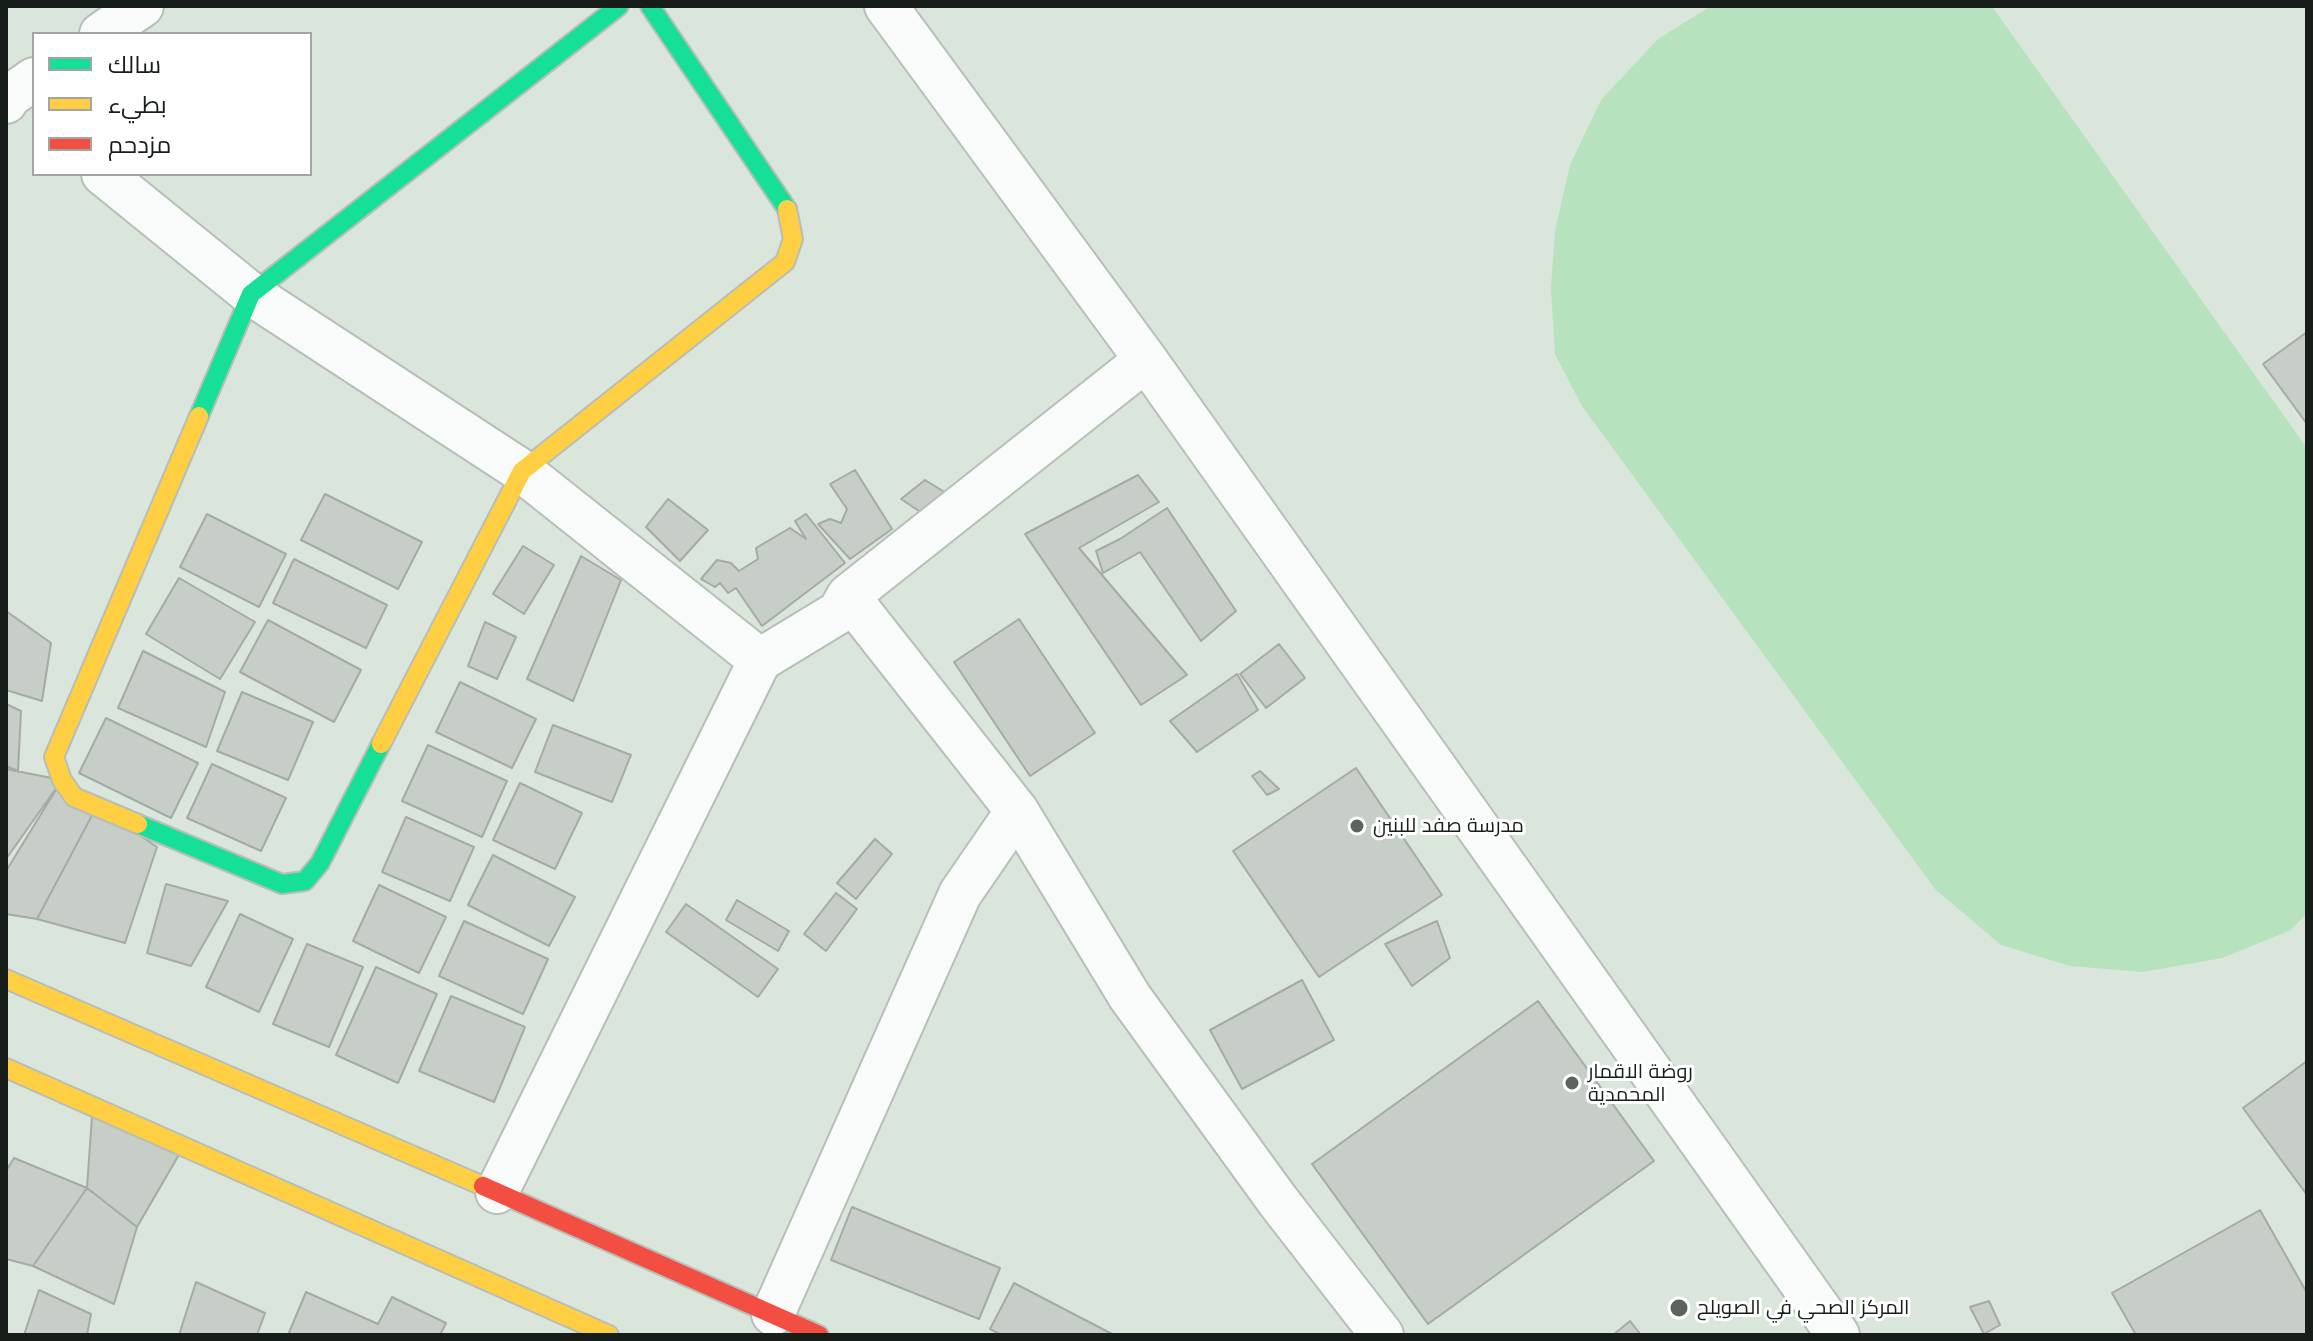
<!DOCTYPE html>
<html>
<head>
<meta charset="utf-8">
<style>
  body { margin:0 }
  #map { position:relative; width:2313px; height:1341px; overflow:hidden; background:#dae5dc; font-family:Quicksand,Cairo,sans-serif }
  canvas { display:block }
  .frame { position:absolute; inset:0; border:8px solid #171d18; pointer-events:none }
  .legend { position:absolute; left:32px; top:32px; width:280px; height:144px; box-sizing:border-box; background:#fff; border:2px solid #a2a5a3; margin:0; padding:10px 14px; list-style:none; font-size:24px; color:#171d18 }
  .legend li { display:flex; align-items:center; gap:16px; height:40px }
  .legend b { width:40px; border:2px solid #a2a5a3 }
</style>
</head>
<body>
<div id="map">
<canvas width="2313" height="1341"></canvas>
<div class="frame"></div>
<ul class="legend">
<li><b style="height:10px;background:#16e098"></b>سالك</li>
<li><b style="height:10px;background:#ffcf43"></b>بطيء</li>
<li><b style="height:10px;background:#f24e42"></b>مزدحم</li>
</ul>
</div>
<script>
const c = document.querySelector('canvas').getContext('2d');
c.lineJoin = 'round';
function fill(path, color) {
  c.fillStyle = color;
  c.fill(path, 'evenodd');
}
function shape(rows) {
  const path = new Path2D();
  for (const r of rows) {
    path.moveTo(r[0], r[1]);
    for (let i = 2; i < r.length; i += 2) path.lineTo(r[i], r[i + 1]);
  }
  return path;
}
function stroke(path, color, width, dash) {
  c.strokeStyle = color;
  c.lineWidth = width;
  c.lineCap = dash ? 'butt' : 'round';
  c.setLineDash(dash || []);
  c.stroke(path);
}
function label(font, color, halo, rows, align = 'center') {
  c.font = font + ' Quicksand,Cairo,sans-serif';
  c.lineWidth = 6;
  c.setLineDash([]);
  c.textBaseline = 'middle';
  c.strokeStyle = halo;
  c.fillStyle = color;
  for (const [text, x, y, turn = 0] of rows) {
    c.save();
    c.translate(x, y);
    c.rotate((+turn || 0) * Math.PI / 180);
    c.textAlign = isNaN(turn) ? turn : align;
    if (halo) c.strokeText(text, 0, 0);
    c.fillText(text, 0, 0);
    c.restore();
  }
}
fill(shape([
  [1711,6,1993,8,2307,448,2307,913,2291,930,2222,958,2143,972,2070,966,2001,945,1935,889,1582,406,1555,354,1551,288,1555,231,1570,165,1601,100,1658,39]
]), '#b6e2bd');
const building = shape([
  [2307,332,2307,424,2263,364,2307,332],
  [855,470,892,529,850,559,818,524,830,519,841,523,847,509,830,484,855,470],
  [1138,475,1159,502,1079,548,1187,675,1141,705,1025,534,1138,475],
  [925,480,951,496,928,517,901,499,925,480],
  [325,494,422,542,398,589,301,540,325,494],
  [668,499,708,530,680,561,646,527,668,499],
  [1167,508,1236,611,1201,641,1140,552,1103,573,1096,551,1120,539,1167,508],
  [207,514,286,554,259,607,180,567,207,514],
  [806,514,845,563,762,626,736,588,728,593,720,583,715,587,701,579,717,560,731,563,739,571,758,559,756,548,790,528,806,539,795,521,806,514],
  [523,546,554,565,524,614,493,594,523,546],
  [581,556,621,580,573,701,527,679,581,556],
  [294,559,387,605,366,648,273,603,294,559],
  [179,578,255,622,220,679,146,634,179,578],
  [6,611,51,643,42,701,6,690,6,611],
  [1019,619,1095,733,1030,776,954,662,1019,619],
  [268,620,361,670,334,722,240,672,268,620],
  [485,622,516,637,497,679,468,666,485,622],
  [1279,644,1305,678,1266,708,1240,674,1279,644],
  [143,651,225,692,206,747,118,708,143,651],
  [1237,674,1258,710,1197,752,1170,721,1237,674],
  [460,682,536,719,512,768,436,732,460,682],
  [242,692,313,722,288,780,217,751,242,692],
  [6,704,21,711,18,771,6,766,6,704],
  [106,718,198,763,171,818,79,773,106,718],
  [553,725,631,755,612,802,535,772,553,725],
  [428,745,507,781,482,837,402,801,428,745],
  [212,764,286,798,261,851,187,818,212,764],
  [1356,768,1442,895,1319,977,1233,851,1356,768],
  [6,769,62,780,6,859,6,769],
  [1260,771,1279,789,1267,795,1252,776,1260,771],
  [62,780,97,806,37,919,6,914,6,871,62,780],
  [520,783,582,813,555,869,493,840,520,783],
  [97,806,157,847,125,943,37,919,97,806],
  [406,817,474,847,450,901,382,872,406,817],
  [875,839,892,854,856,899,837,883,875,839],
  [493,855,575,897,549,946,468,905,493,855],
  [166,884,228,901,191,966,147,953,166,884],
  [379,885,446,917,419,973,353,941,379,885],
  [836,893,857,909,826,951,804,934,836,893],
  [737,900,789,931,778,951,726,920,737,900],
  [686,904,778,969,758,997,666,932,686,904],
  [240,914,293,939,259,1012,206,987,240,914],
  [464,921,548,959,523,1014,439,976,464,921],
  [1437,921,1450,958,1412,986,1385,944,1437,921],
  [307,944,363,967,329,1047,273,1024,307,944],
  [376,967,437,994,398,1083,336,1055,376,967],
  [1302,980,1334,1040,1242,1089,1210,1030,1302,980],
  [451,996,525,1027,494,1102,419,1071,451,996],
  [1538,1001,1654,1161,1428,1324,1312,1164,1538,1001],
  [2307,1061,2307,1195,2243,1108,2307,1061],
  [92,1116,180,1153,137,1227,87,1188,92,1116],
  [14,1158,87,1188,33,1266,6,1259,6,1171,14,1158],
  [87,1188,137,1227,114,1304,33,1266,87,1188],
  [852,1207,1000,1268,979,1319,831,1260,852,1207],
  [2260,1210,2307,1293,2307,1335,2136,1335,2112,1293,2260,1210],
  [196,1282,265,1313,257,1335,179,1335,196,1282],
  [1014,1283,1114,1335,1001,1335,990,1329,1014,1283],
  [39,1290,91,1314,87,1335,24,1335,39,1290],
  [306,1292,378,1324,392,1297,446,1323,440,1335,288,1335,306,1292],
  [1989,1301,2000,1325,1984,1334,1970,1307,1989,1301],
  [1630,1321,1641,1335,1613,1335,1630,1321]
]);
fill(building, '#c6cec7');
stroke(building, '#a4aba4', 2);
const street = shape([
  [886,6,1146,360,1838,1335],
  [101,34,142,6],
  [6,102,8,97,34,79],
  [103,174,251,294,522,471,760,660],
  [848,596,1017,811,1130,997,1278,1201,1382,1335],
  [497,1192,760,660,839,612,848,596,1146,360],
  [773,1314,960,894,1017,811]
]);
const fast = shape([
  [650,6,787,209],
  [199,416,251,294,619,6],
  [138,824,282,884,305,881,320,863,381,744]
]);
const slow = shape([
  [381,744,522,471,785,262,793,239,787,209],
  [138,824,74,797,62,780,54,757,199,416],
  [6,979,483,1186],
  [6,1068,609,1335]
]);
const jam = shape([
  [483,1186,819,1335]
]);
stroke(street, '#b7beb8', 46);
stroke(fast, '#b7beb8', 22);
stroke(slow, '#b7beb8', 22);
stroke(jam, '#b7beb8', 22);
stroke(street, '#f9fbfa', 42);
stroke(fast, '#16e098', 18);
stroke(slow, '#ffcf43', 18);
stroke(jam, '#f24e42', 18);
for (const [x, y, r, color] of [
  [1357,826,8,"#5b635d"],
  [1572,1083,8,"#5b635d"],
  [1679,1308,10,"#5b635d"]
]) {
  const dot = new Path2D();
  dot.arc(x, y, r, 0, 2 * Math.PI);
  c.fillStyle = color;
  c.fill(dot);
  stroke(dot, '#fff', 3);
}
label('20px', '#171d18', '#fff', [
  ["مدرسة صفد للبنين",1373,826],
  ["روضة الاقمار",1588,1072],
  ["المحمدية",1588,1095],
  ["المركز الصحي في الصويلح",1697,1308]
], 'left');
</script>
</body>
</html>
